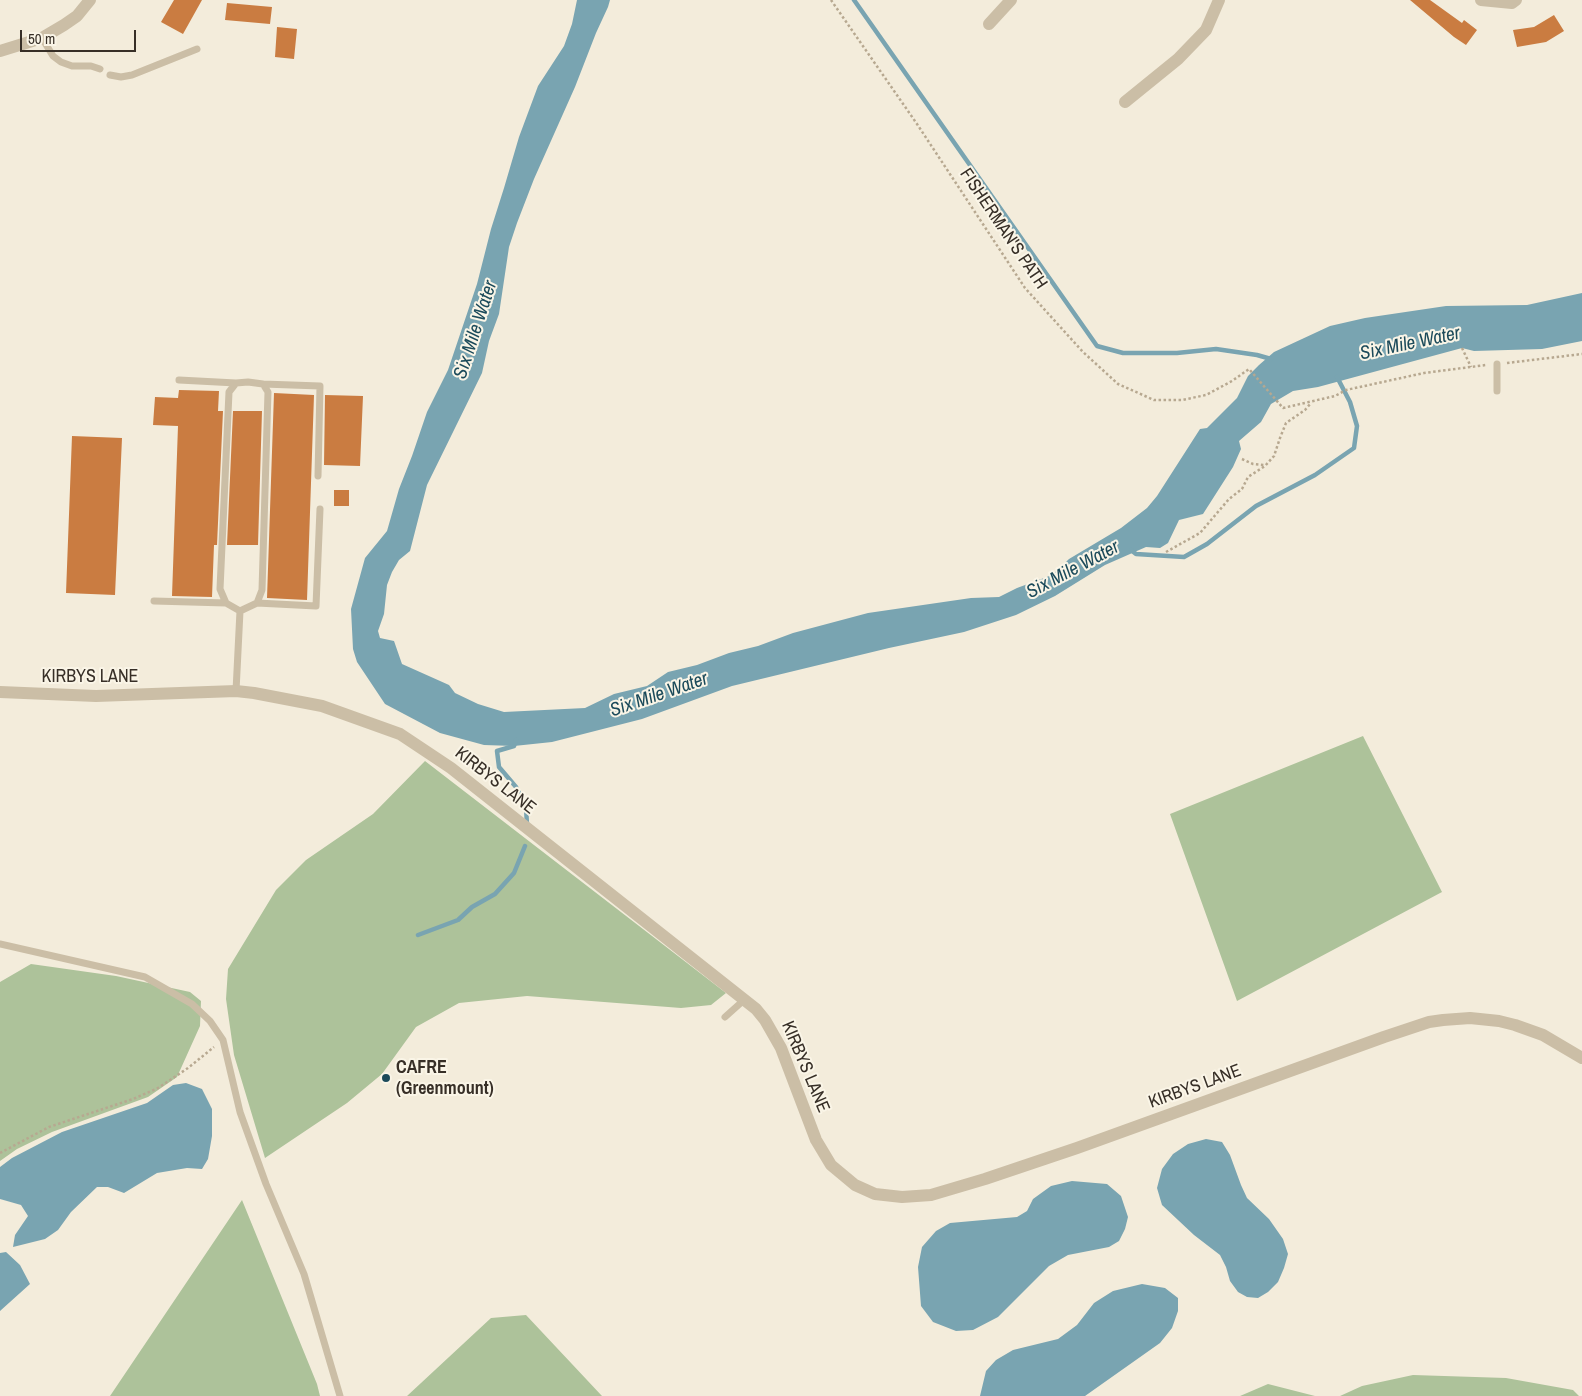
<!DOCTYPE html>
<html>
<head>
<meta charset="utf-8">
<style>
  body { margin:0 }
  #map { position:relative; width:1582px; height:1396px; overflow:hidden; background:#f3ecdb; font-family:"Archivo Narrow",sans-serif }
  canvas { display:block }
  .scale { position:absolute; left:20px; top:30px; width:116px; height:22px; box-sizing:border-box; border:2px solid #372f27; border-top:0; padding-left:6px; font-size:15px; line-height:18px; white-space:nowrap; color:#372f27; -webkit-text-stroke:4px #faf5e7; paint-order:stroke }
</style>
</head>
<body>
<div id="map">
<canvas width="1582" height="1396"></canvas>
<div class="scale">50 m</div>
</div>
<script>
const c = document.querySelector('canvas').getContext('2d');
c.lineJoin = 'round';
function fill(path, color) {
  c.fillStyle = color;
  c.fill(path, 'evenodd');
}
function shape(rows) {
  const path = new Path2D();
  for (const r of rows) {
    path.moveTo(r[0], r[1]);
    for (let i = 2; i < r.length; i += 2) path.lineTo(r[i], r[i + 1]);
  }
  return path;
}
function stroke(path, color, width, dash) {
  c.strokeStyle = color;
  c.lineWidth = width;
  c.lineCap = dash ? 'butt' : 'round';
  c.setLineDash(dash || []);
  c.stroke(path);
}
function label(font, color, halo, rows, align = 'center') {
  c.font = font + ' "Archivo Narrow",sans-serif';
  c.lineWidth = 4;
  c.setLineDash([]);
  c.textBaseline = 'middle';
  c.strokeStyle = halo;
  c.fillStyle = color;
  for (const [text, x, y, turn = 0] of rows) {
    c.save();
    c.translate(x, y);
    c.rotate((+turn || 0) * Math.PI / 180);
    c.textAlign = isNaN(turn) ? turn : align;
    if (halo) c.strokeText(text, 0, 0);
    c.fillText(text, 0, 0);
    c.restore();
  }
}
fill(shape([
  [1363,736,1442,892,1237,1001,1170,814],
  [425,761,726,993,711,1005,681,1008,527,996,459,1003,416,1027,382,1074,347,1103,265,1158,234,1055,226,999,228,969,276,890,306,860,373,814],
  [31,964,116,976,190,992,201,1001,200,1026,177,1077,148,1097,52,1132,17,1149,0,1161,0,982],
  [242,1200,317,1384,320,1396,110,1396],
  [526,1315,602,1396,407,1396,491,1318],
  [1413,1375,1506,1378,1573,1390,1579,1396,1340,1396,1362,1386],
  [1268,1384,1315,1396,1240,1396]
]), '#adc29a');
fill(shape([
  [577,0,610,0,608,7,596,33,575,87,534,179,517,223,509,247,499,314,489,341,482,373,427,485,410,551,399,560,392,572,387,585,384,614,378,631,380,638,394,641,402,664,449,685,455,693,478,704,504,712,585,708,614,694,647,686,668,672,697,665,729,653,758,646,793,633,868,613,971,598,999,597,1017,588,1052,575,1069,559,1121,528,1147,508,1157,496,1200,429,1207,428,1237,398,1248,376,1259,365,1274,352,1330,326,1365,318,1446,306,1527,305,1582,293,1582,341,1542,349,1474,351,1462,348,1318,387,1293,391,1271,404,1261,422,1239,441,1241,449,1233,467,1203,514,1179,520,1168,543,1160,548,1146,547,1105,565,1055,596,1016,615,964,632,889,648,732,686,642,719,552,742,514,746,484,745,440,733,385,704,357,662,353,649,351,609,365,558,387,531,399,489,412,456,427,412,448,370,477,284,491,229,504,188,519,137,538,86,564,46,572,24],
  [186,1083,202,1089,212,1109,212,1136,208,1159,202,1169,187,1168,157,1173,124,1193,108,1187,97,1187,71,1212,58,1230,45,1239,13,1247,15,1235,28,1216,21,1205,0,1199,0,1167,12,1158,62,1132,147,1103,173,1085],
  [1206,1139,1222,1142,1230,1155,1241,1185,1247,1198,1269,1219,1283,1239,1288,1254,1284,1268,1278,1282,1268,1292,1258,1298,1247,1297,1238,1292,1230,1281,1226,1267,1220,1255,1194,1235,1162,1205,1157,1188,1162,1169,1173,1154,1188,1144],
  [1072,1181,1107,1184,1121,1196,1128,1217,1125,1229,1119,1241,1109,1247,1068,1255,1049,1266,998,1317,973,1330,956,1331,933,1322,921,1306,918,1267,922,1247,936,1231,950,1223,1017,1217,1027,1211,1033,1199,1051,1186],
  [6,1252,20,1265,30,1284,0,1311,0,1253],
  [1142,1284,1165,1288,1178,1298,1178,1311,1172,1328,1160,1343,1085,1396,980,1396,986,1371,996,1360,1013,1350,1058,1339,1077,1325,1094,1303,1113,1291]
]), '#79a4b1');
stroke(shape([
  [854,0,1097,346,1123,353,1177,353,1216,349,1257,355,1271,359],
  [1131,550,1136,554,1184,557,1207,544,1256,506,1315,475,1354,448,1357,426,1350,402,1337,377],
  [516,740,514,746,497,751,499,767,516,787,526,807,527,825],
  [418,935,458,920,472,907,495,894,514,873,525,846]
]), '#79a4b1', 4.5);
fill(shape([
  [174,0,202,0,183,34,161,22],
  [1410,0,1430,0,1462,23,1464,20,1477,30,1466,45,1454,37],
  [227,3,272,7,270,24,225,20],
  [1554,15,1564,31,1546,42,1517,47,1513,30,1534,27],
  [277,27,297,29,294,59,275,57],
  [179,390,219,391,218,411,223,411,217,545,214,545,212,597,172,596,178,426,153,425,155,397,178,398],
  [274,393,314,395,307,600,267,598],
  [325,395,363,396,360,466,324,465],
  [233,411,262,411,258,545,227,545],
  [72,436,122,438,115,595,66,593],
  [334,490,349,490,349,506,334,506]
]), '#ca7c41');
stroke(shape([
  [831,0,917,124,1025,288,1083,352,1118,384,1154,400,1182,400,1206,395,1232,381,1249,369,1283,408,1335,396,1346,390,1424,373,1486,365],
  [1462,348,1471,367],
  [1507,363,1582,354],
  [1242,459,1253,464,1264,465],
  [1166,552,1200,533,1229,499,1242,489,1248,477,1265,466,1274,456,1280,438,1286,423,1305,410,1311,403],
  [0,1153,49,1127,133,1099,158,1088,188,1068,214,1047]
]), '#b7a890', 2.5, [2.5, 2.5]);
stroke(shape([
  [42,38,53,56,61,62,72,66,91,66,100,69],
  [110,75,121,77,132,75,197,49],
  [1497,364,1497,391],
  [179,380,236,383],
  [263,384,320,386,318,476],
  [154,601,226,603],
  [257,603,316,606,320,509],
  [236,691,240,611,226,603,220,589,229,392,236,383,248,382,263,384,268,392,262,590,257,603,240,611],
  [0,944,145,977,192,1004,210,1021,223,1040,240,1112,266,1184,304,1274,340,1396],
  [725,1017,744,1000]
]), '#cbbea6', 7);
stroke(shape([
  [1481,0,1512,3,1516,0],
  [989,24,1011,0],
  [0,51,42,38,64,25,77,16,90,0],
  [1125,102,1178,59,1206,30,1219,0],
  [0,692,96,696,236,691,254,693,322,706,400,734,451,768,756,1009,765,1020,781,1048,816,1140,831,1165,855,1185,875,1194,902,1197,931,1195,985,1179,1077,1148,1384,1037,1429,1022,1443,1020,1470,1018,1499,1021,1515,1025,1543,1035,1582,1058]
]), '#cbbea6', 12);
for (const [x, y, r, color] of [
  [386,1078,5,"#1b4a5a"]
]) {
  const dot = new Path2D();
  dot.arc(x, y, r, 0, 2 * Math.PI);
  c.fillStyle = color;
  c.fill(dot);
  stroke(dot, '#faf5e7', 2);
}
label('18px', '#372f27', '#faf5e7', [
  ["FISHERMAN'S PATH",1003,229,56],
  ["KIRBYS LANE",90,677],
  ["KIRBYS LANE",495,781,38],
  ["KIRBYS LANE",805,1067,67],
  ["KIRBYS LANE",1195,1087,-20]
]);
label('bold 18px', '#372f27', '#faf5e7', [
  ["CAFRE",396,1068],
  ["(Greenmount)",396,1089]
], 'left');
label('italic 19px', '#1b4a5a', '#faf5e7', [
  ["Six Mile Water",476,330,-72],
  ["Six Mile Water",1410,344,-12],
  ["Six Mile Water",1073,570,-28],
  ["Six Mile Water",659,695,-19]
]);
</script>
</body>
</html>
